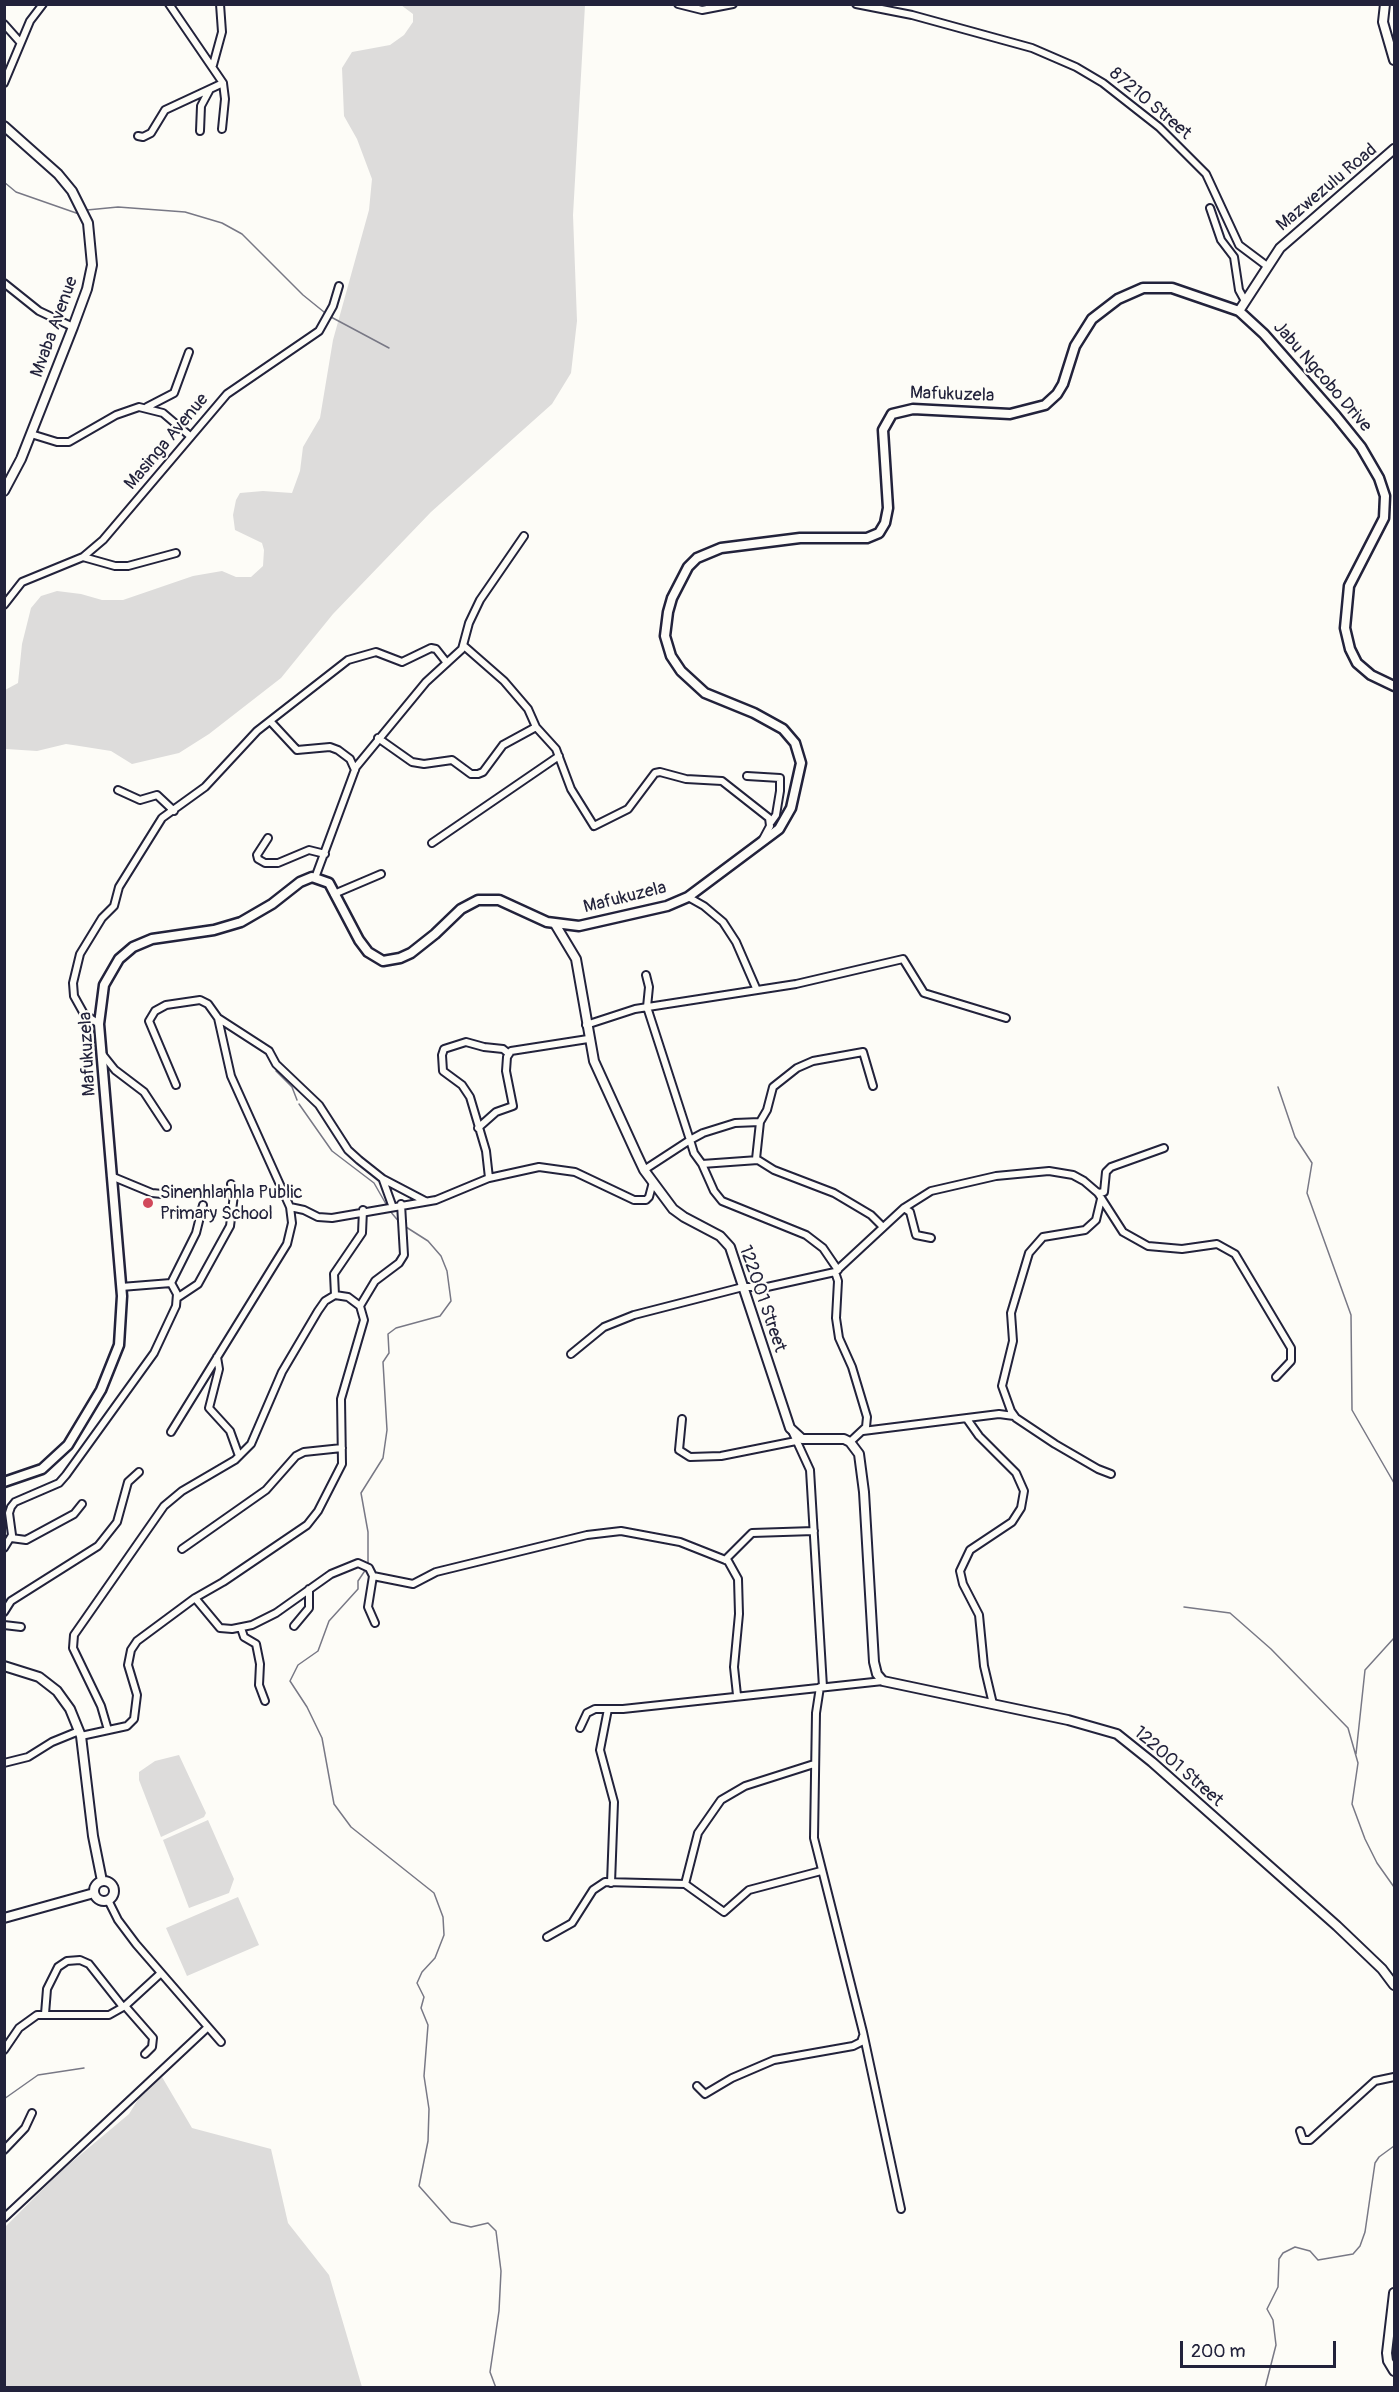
<!DOCTYPE html>
<html>
<head>
<meta charset="utf-8">
<style>
  body { margin:0 }
  #map { position:relative; width:1399px; height:2392px; overflow:hidden; background:#fdfcf7; font-family:Pangolin,sans-serif }
  canvas { display:block }
  .frame { position:absolute; inset:0; border:6px solid #22223b; pointer-events:none }
  .scale { position:absolute; left:1180px; top:2341px; width:156px; height:27px; box-sizing:border-box; border:3px solid #22223b; border-top:0; padding-left:8px; font-size:18px; line-height:21px; white-space:nowrap; color:#22223b; -webkit-text-stroke:4px #fdfcf7; paint-order:stroke }
</style>
</head>
<body>
<div id="map">
<canvas width="1399" height="2392"></canvas>
<div class="frame"></div>
<div class="scale">200 m</div>
</div>
<script>
const c = document.querySelector('canvas').getContext('2d');
c.lineJoin = 'round';
function fill(path, color) {
  c.fillStyle = color;
  c.fill(path, 'evenodd');
}
function shape(rows) {
  const path = new Path2D();
  for (const r of rows) {
    if (r.length === 3) {
      path.moveTo(r[0] + r[2], r[1]);
      path.arc(r[0], r[1], r[2], 0, 2 * Math.PI);
      continue;
    }
    path.moveTo(r[0], r[1]);
    for (let i = 2; i < r.length; i += 2) path.lineTo(r[i], r[i + 1]);
  }
  return path;
}
function stroke(path, color, width, dash) {
  c.strokeStyle = color;
  c.lineWidth = width;
  c.lineCap = dash ? 'butt' : 'round';
  c.setLineDash(dash || []);
  c.stroke(path);
}
function label(font, color, halo, rows, align = 'center') {
  c.font = font + ' Pangolin,sans-serif';
  c.lineWidth = 4.5;
  c.setLineDash([]);
  c.textBaseline = 'middle';
  c.strokeStyle = halo;
  c.fillStyle = color;
  for (const [text, x, y, turn = 0] of rows) {
    c.save();
    c.translate(x, y);
    c.rotate((+turn || 0) * Math.PI / 180);
    c.textAlign = isNaN(turn) ? turn : align;
    if (halo) c.strokeText(text, 0, 0);
    c.fillText(text, 0, 0);
    c.restore();
  }
}
fill(shape([
  [401,5,585,5,573,215,577,321,571,373,552,404,431,512,333,614,281,678,209,734,179,753,132,764,111,751,73,745,66,744,37,751,6,749,5,690,18,683,22,644,31,608,41,596,57,591,81,594,102,600,123,600,193,576,222,571,236,577,251,577,263,566,264,550,262,543,235,530,233,515,236,500,240,493,263,491,292,493,300,471,303,447,320,418,333,340,369,210,372,179,357,139,344,116,342,68,352,52,390,45,404,35,413,22,413,14],
  [179,1755,206,1813,204,1817,161,1837,139,1780,139,1772,155,1761],
  [208,1820,234,1879,229,1893,189,1908,163,1840],
  [238,1897,259,1945,187,1976,166,1928],
  [162,2077,192,2128,271,2149,288,2223,329,2275,362,2387,5,2388,5,2227,61,2171,129,2114,144,2090]
]), '#dddcdb');
stroke(shape([
  [4,182,16,192,79,214],
  [87,210,118,207,185,212,222,223,242,234,303,295,324,312],
  [331,317,389,348],
  [276,1071,292,1087,297,1100],
  [1278,1087,1295,1137,1312,1163,1307,1193,1351,1315,1352,1410,1394,1483],
  [299,1104,332,1151,374,1183,386,1204],
  [390,1211,400,1223],
  [368,1563,368,1532,361,1493,383,1458,387,1430,383,1362,389,1353,388,1334,396,1328,440,1316,451,1301,447,1271,441,1256,428,1241,406,1227],
  [366,1569,358,1581,358,1589,329,1621,318,1651,298,1665,290,1681,307,1707,322,1738,334,1804,351,1827,434,1893,443,1917,444,1935,435,1958,422,1972,417,1983,424,1997,421,2008,428,2025,424,2076,429,2109,428,2141,419,2186,451,2222,471,2227,488,2223,496,2231,501,2271,499,2311,490,2372,496,2388],
  [1184,1607,1230,1613,1271,1649,1348,1728,1358,1763,1352,1804,1365,1839,1377,1863,1394,1887],
  [1356,1754,1365,1670,1394,1638],
  [4,2099,38,2075,84,2068],
  [1265,2388,1276,2345,1273,2320,1267,2309,1278,2287,1279,2259,1283,2253,1295,2247,1310,2251,1318,2260,1353,2254,1360,2246,1365,2232,1375,2163,1379,2157,1394,2146]
]), '#787885', 1.5);
const minor = shape([
  [169,4,223,83,225,99,222,129],
  [678,4,702,10,733,4],
  [856,4,912,15,1032,48,1076,67,1103,83,1159,127,1206,174,1239,245,1267,266],
  [4,24,20,42],
  [213,65,222,32,220,4],
  [4,83,30,21,43,4],
  [200,131,201,106,209,91],
  [138,136,143,137,151,133,165,110,223,83],
  [1210,208,1221,240,1234,257,1239,290,1245,301],
  [4,283,39,311,73,327],
  [147,407,174,393,189,352],
  [31,434,57,442,69,442,116,415,139,407,163,413,190,436],
  [83,557,115,566,128,566,176,553],
  [4,605,22,582,83,557,103,540,227,394,319,331,333,306,339,286],
  [464,646,504,681,528,709,536,727,556,749,571,789,594,826,628,809,655,773,660,772,686,779,722,781,769,818,770,826,762,841],
  [271,722,297,750,330,747,338,750,350,759,355,770],
  [378,738,412,762,424,764,452,760,471,774,478,774,483,772,503,745,536,727],
  [747,776,780,778,780,791,776,815,771,822],
  [118,790,140,800,157,795,174,811],
  [268,838,257,855,258,859,265,863,278,863,309,850,325,854],
  [432,843,559,756],
  [315,878,356,767,426,682,462,649,469,623,480,600,524,536],
  [334,894,381,874],
  [688,897,704,906,723,922,736,942,756,988],
  [218,1018,269,1051,276,1064,319,1105,348,1150,359,1160,383,1179,425,1201],
  [99,1024,84,1014,74,996,73,983,80,954,102,918,114,906,119,887,162,818,205,787,257,731,348,660,376,652,402,662,431,648,436,649,447,663],
  [586,1025,635,1009,796,984,903,959,924,993,1006,1018],
  [103,1055,115,1070,144,1092,167,1127],
  [760,1122,735,1123,703,1133,690,1140,694,1153,702,1164,758,1160,774,1170,834,1193,871,1215,883,1227],
  [478,1128,496,1112,513,1106,506,1071,507,1057,511,1051,588,1039],
  [756,1159,760,1122,767,1110,773,1087,797,1068,813,1061,863,1052,873,1086],
  [702,1164,714,1191,722,1201,806,1235,823,1248,838,1270],
  [644,1170,690,1140,647,1007,649,987,646,975],
  [111,1176,152,1193,162,1194,169,1190],
  [489,1178,486,1151,470,1097,462,1085,443,1071,442,1055,444,1049,466,1042,484,1047,503,1049,509,1054],
  [383,1180,392,1205],
  [1098,1193,1104,1192,1106,1172,1111,1167,1164,1148],
  [1101,1199,1096,1220,1085,1230,1043,1237,1029,1253,1011,1313,1013,1341,1002,1386,1011,1411,1016,1418,1055,1444,1098,1469,1111,1474],
  [290,1207,304,1210,318,1217,332,1218,436,1200,489,1178,539,1167,575,1172,634,1200,646,1200,649,1197,653,1182],
  [904,1208,910,1212,916,1235,931,1238],
  [835,1272,838,1281,836,1318,839,1338,852,1367,867,1417,866,1427,850,1442],
  [171,1283,196,1233,203,1205],
  [335,1295,334,1274,362,1233,363,1210],
  [177,1298,198,1284,230,1226,234,1195,231,1184],
  [360,1306,375,1281,399,1263,404,1255,401,1204],
  [571,1354,604,1327,634,1315,743,1287,767,1287,835,1272,904,1208,931,1191,996,1176,1049,1171,1073,1175,1084,1181,1098,1193,1123,1232,1148,1246,1182,1249,1217,1244,1235,1254,1291,1348,1291,1361,1276,1377],
  [217,1357,219,1369,209,1408,230,1431,239,1456],
  [682,1419,679,1450,690,1457,721,1456,796,1441],
  [967,1419,979,1436,1016,1473,1024,1491,1021,1508,1012,1522,970,1550,960,1571,963,1584,979,1615,984,1666,993,1704],
  [863,1431,999,1414,1014,1416],
  [171,1432,287,1244,292,1223,290,1207,231,1076,218,1018,208,1004,200,1000,166,1005,155,1011,149,1021,176,1085],
  [793,1433,810,1470,823,1687],
  [11,1538,26,1540,74,1514,82,1504],
  [4,1548,12,1535,9,1513,11,1507,15,1502,59,1483,66,1475,154,1353,176,1306,177,1294,171,1283,121,1287],
  [182,1549,266,1490,296,1456,304,1452,342,1448],
  [725,1560,752,1533,814,1531],
  [373,1576,413,1584,436,1572,587,1535,621,1531,680,1542,728,1561,738,1579,739,1614,734,1667,737,1695],
  [195,1598,220,1628,232,1629,252,1625,276,1613,331,1574,358,1563,369,1568,373,1576,368,1607,375,1623],
  [4,1612,11,1601,98,1546,117,1522,128,1482,139,1472],
  [4,1625,21,1627],
  [294,1626,309,1608,309,1589],
  [241,1628,244,1637,256,1644,260,1664,259,1685,265,1701],
  [820,1687,816,1713,814,1838,863,2032,901,2209],
  [608,1709,600,1750,614,1802,611,1883],
  [580,1728,587,1713,595,1709,623,1709,883,1681],
  [81,1736,127,1726,134,1719,137,1695,128,1665,131,1650,137,1641,195,1598,223,1582,307,1525,318,1511,342,1464,341,1399,364,1320,360,1306,348,1297,335,1295,325,1301,318,1311,282,1372,251,1444,235,1460,182,1491,164,1506,74,1635,73,1648,101,1706,108,1730],
  [4,1763,28,1757,52,1742,79,1731],
  [685,1884,698,1833,721,1800,745,1786,814,1764],
  [108,1900,118,1920,136,1944,221,2042],
  [547,1937,572,1923,593,1890,605,1882,685,1884,724,1912,749,1890,821,1871],
  [125,2006,153,2038,152,2047,145,2054],
  [45,2014,47,1989,58,1967,67,1961,80,1960,89,1964,123,2007],
  [4,2050,19,2028,37,2015,109,2015,125,2006,161,1973],
  [697,2086,705,2094,732,2078,774,2060,853,2046,861,2042,863,2036],
  [1300,2131,1303,2140,1310,2140,1375,2081,1394,2077],
  [4,2150,25,2128,32,2113],
  [4,2218,208,2027]
]);
const tertiary = shape([
  [1385,4,1383,22,1394,60],
  [4,126,58,174,72,191,88,223,92,265,87,289,73,327,21,459,4,491],
  [1239,311,1280,248,1394,149],
  [555,924,576,959,594,1061,636,1153,644,1170,673,1209,684,1217,720,1236,730,1247,790,1428,802,1439,844,1439,850,1442,859,1454,864,1492,874,1662,877,1674,883,1681,1068,1720,1117,1734,1152,1762,1337,1926,1382,1969,1394,1985],
  [4,1666,39,1677,57,1691,70,1709,81,1736,93,1836,102,1881],
  [104,1891,10],
  [4,1918,94,1893],
  [1394,2293,1387,2353,1388,2361,1394,2371]
]);
const secondary = shape([
  [4,1482,42,1469,68,1445,101,1390,119,1345,122,1296,99,1024,104,985,119,959,133,947,152,939,214,930,241,922,272,904,300,882,312,877,329,883,359,940,368,952,383,961,400,958,411,953,435,934,461,909,478,900,499,900,547,922,579,926,667,906,688,897,779,829,791,808,801,763,795,743,783,729,754,713,705,693,681,671,671,656,665,636,668,612,672,598,688,567,697,558,721,548,800,538,867,538,879,533,885,523,888,508,883,430,892,414,913,409,1010,414,1045,405,1057,394,1063,384,1075,346,1092,319,1118,299,1143,288,1172,288,1239,311,1264,334,1336,416,1361,447,1379,478,1385,496,1384,518,1349,586,1345,628,1350,649,1357,663,1371,675,1394,686]
]);
stroke(minor, '#22223b', 10);
stroke(tertiary, '#22223b', 12);
stroke(secondary, '#22223b', 13);
stroke(minor, '#fdfcf7', 6);
stroke(tertiary, '#fdfcf7', 8);
stroke(secondary, '#fdfcf7', 8);
for (const [x, y, r, color] of [
  [148,1203,6,"#d1495b"]
]) {
  const dot = new Path2D();
  dot.arc(x, y, r, 0, 2 * Math.PI);
  c.fillStyle = color;
  c.fill(dot);
  stroke(dot, '#fdfcf7', 2);
}
label('18px', '#22223b', '#fdfcf7', [
  ["87210 Street",1150,104,40],
  ["Mazwezulu Road",1327,188,-40],
  ["Mvaba Avenue",55,327,-70],
  ["Jabu Ngcobo Drive",1322,377,49],
  ["Mafukuzela",952,395,2],
  ["Masinga Avenue",167,442,-50],
  ["Mafukuzela",625,898,-14],
  ["Mafukuzela",88,1054,-93],
  ["122001 Street",762,1299,71],
  ["122001 Street",1178,1767,41]
]);
label('18px', '#22223b', '#fdfcf7', [
  ["Sinenhlanhla Public",160,1193],
  ["Primary School",160,1214]
], 'left');
</script>
</body>
</html>
